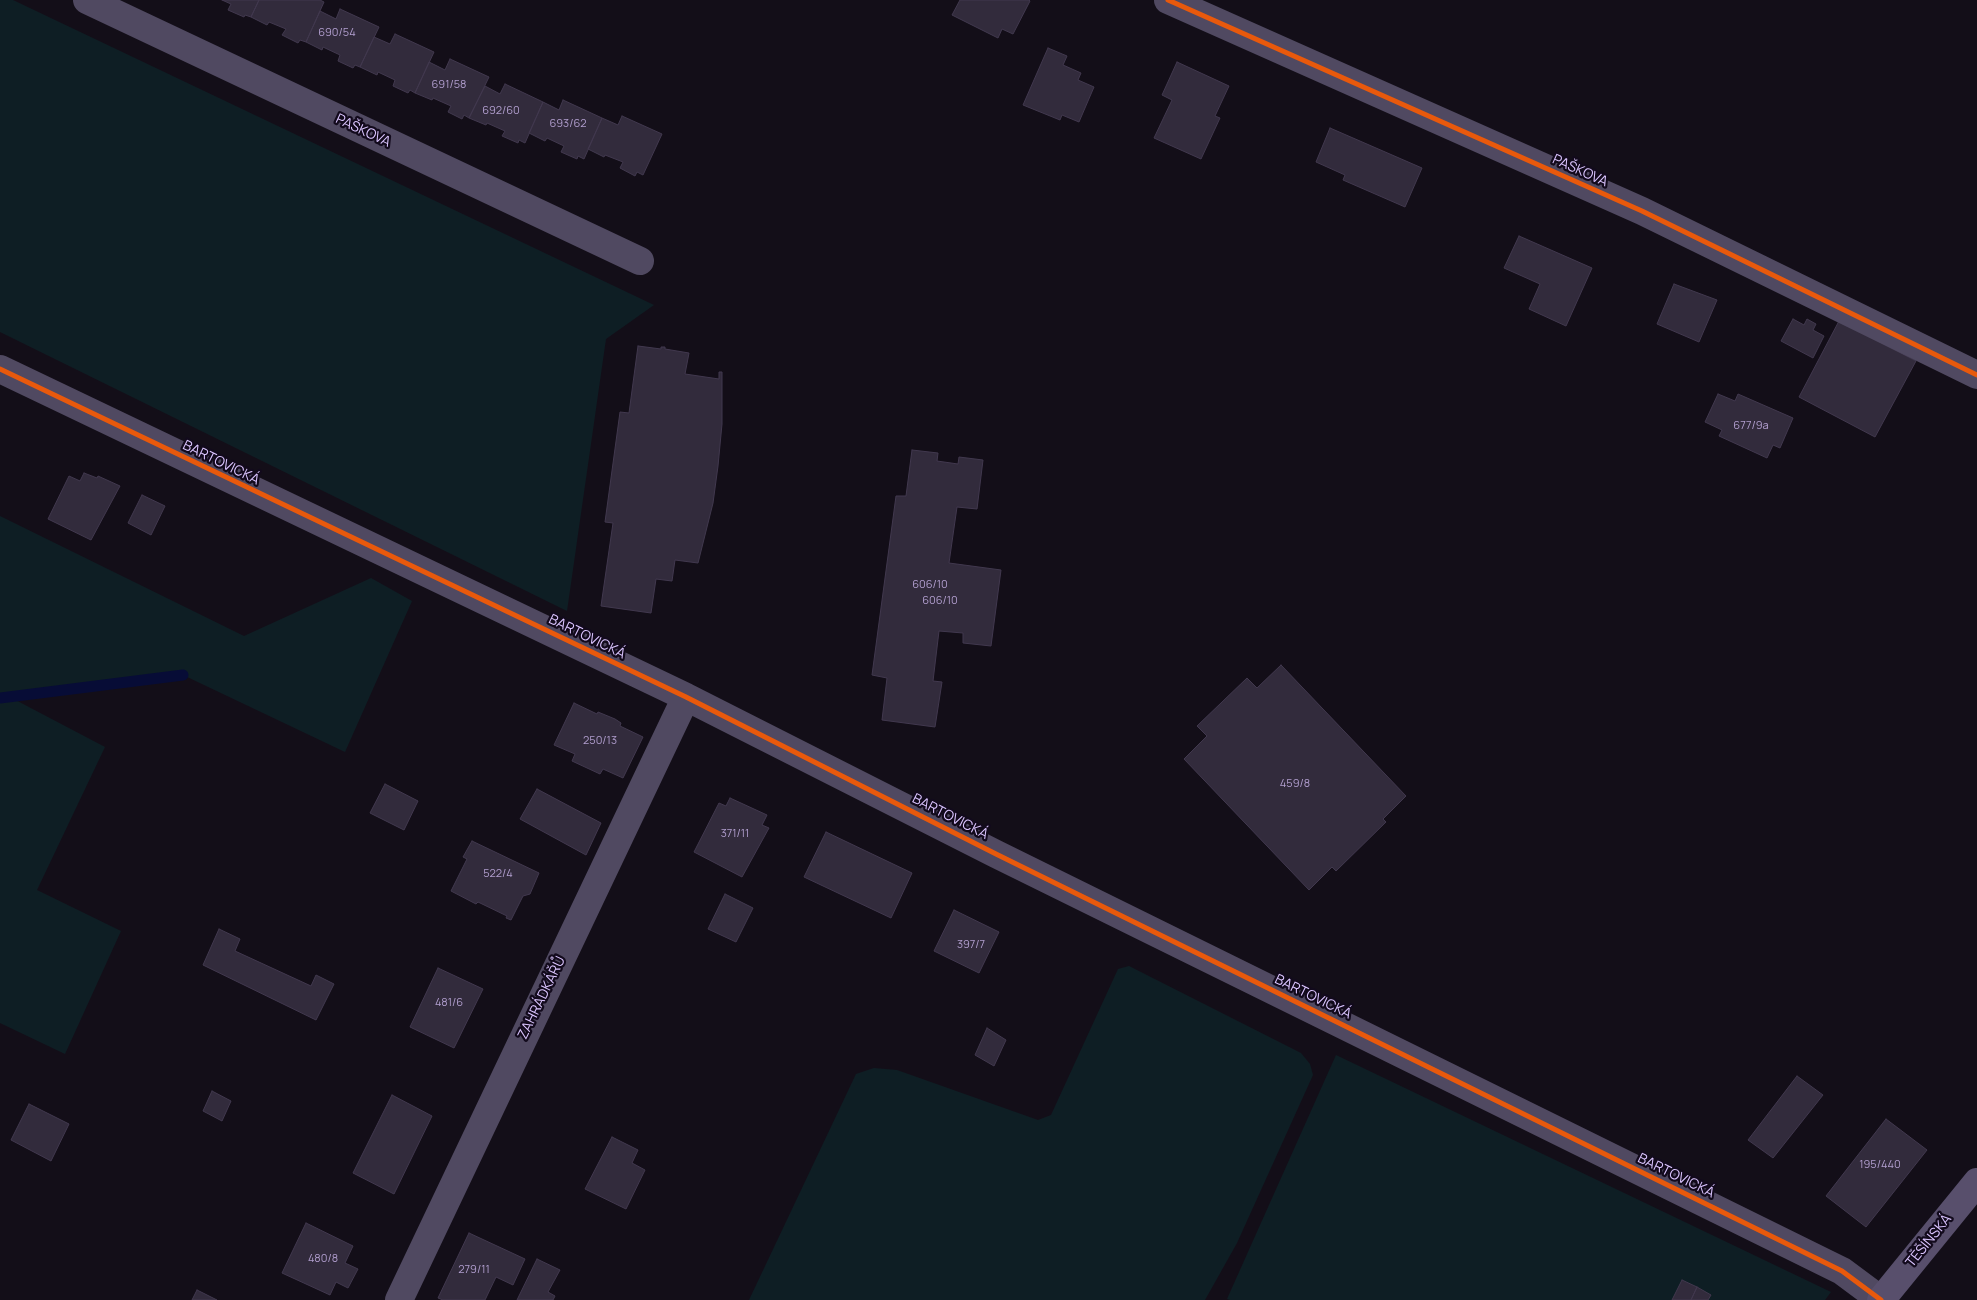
<!DOCTYPE html>
<html>
<head>
<meta charset="utf-8">
<style>
  body { margin:0 }
  canvas { display:block; background:#130e18 }
</style>
</head>
<body>
<canvas width="1977" height="1300"></canvas>
<script>
const c = document.querySelector('canvas').getContext('2d');
c.lineJoin = 'round';
function fill(path, color) {
  c.fillStyle = color;
  c.fill(path, 'evenodd');
}
function shape(rows) {
  const path = new Path2D();
  for (const r of rows) {
    path.moveTo(r[0], r[1]);
    for (let i = 2; i < r.length; i += 2) path.lineTo(r[i], r[i + 1]);
  }
  return path;
}
function stroke(path, color, width, dash) {
  c.strokeStyle = color;
  c.lineWidth = width;
  c.lineCap = dash ? 'butt' : 'round';
  c.setLineDash(dash || []);
  c.stroke(path);
}
function label(font, color, halo, rows, align = 'center') {
  c.font = font + ' Manrope,sans-serif';
  c.lineWidth = 4.5;
  c.setLineDash([]);
  c.textBaseline = 'middle';
  c.strokeStyle = halo;
  c.fillStyle = color;
  for (const [text, x, y, turn = 0] of rows) {
    c.save();
    c.translate(x, y);
    c.rotate((+turn || 0) * Math.PI / 180);
    c.textAlign = isNaN(turn) ? turn : align;
    if (halo) c.strokeText(text, 0, 0);
    c.fillText(text, 0, 0);
    c.restore();
  }
}
fill(shape([
  [0,0,13,0,654,305,606,339,567,611,0,332],
  [0,516,244,636,371,578,412,601,345,752,183,675,6,695,105,747,37,890,121,931,65,1054,0,1023],
  [1129,966,1301,1053,1310,1064,1313,1075,1237,1243,1205,1300,749,1300,856,1074,874,1068,897,1070,1038,1120,1051,1115,1118,969],
  [1336,1055,1831,1292,1825,1300,1230,1300,1227,1299]
]), '#0e1e24');
stroke(shape([
  [0,698,183,675]
]), '#070c36', 11);
const building = shape([
  [222,0,259,0,251,17,245,15,244,17,228,10,231,4,222,0],
  [259,0,320,0,324,2,306,42,300,40,298,43,282,35,286,29,269,22,267,25,251,17,259,0],
  [960,0,1029,0,1030,1,1013,34,1002,29,998,38,952,15,960,0],
  [340,9,379,27,360,67,355,65,353,68,338,61,340,55,323,47,322,50,306,42,320,11,336,19,340,9],
  [395,34,434,52,415,93,410,90,408,93,393,86,395,80,378,72,377,75,360,67,374,37,390,44,395,34],
  [1048,48,1067,56,1063,65,1081,73,1078,80,1094,87,1079,122,1062,115,1060,120,1023,105,1048,48],
  [450,59,489,77,469,118,464,115,462,119,448,112,451,106,433,98,432,100,415,93,429,62,445,70,450,59],
  [1177,62,1229,86,1215,116,1220,118,1201,159,1154,138,1172,100,1162,95,1177,62],
  [505,84,543,102,525,143,519,140,518,143,502,136,505,131,487,123,486,125,469,118,485,86,500,94,505,84],
  [563,100,602,118,584,159,578,156,577,159,561,152,564,146,547,138,545,141,529,133,543,102,559,110,563,100],
  [622,116,662,134,643,175,637,172,635,176,620,168,623,162,605,155,604,157,588,149,602,118,618,125,622,116],
  [1330,128,1422,168,1405,207,1343,180,1345,175,1316,162,1330,128],
  [1519,236,1592,268,1566,326,1529,309,1540,284,1504,268,1519,236],
  [1674,284,1717,300,1699,342,1657,324,1674,284],
  [1793,319,1804,325,1807,319,1816,324,1813,330,1824,336,1813,358,1781,341,1793,319],
  [1839,321,1916,361,1875,437,1799,397,1839,321],
  [638,346,661,349,661,347,665,347,665,349,689,353,685,374,719,379,719,372,722,372,722,424,718,466,713,503,698,563,675,560,672,581,656,579,651,613,601,606,613,523,605,522,620,412,629,413,638,346],
  [1718,394,1735,401,1738,394,1793,418,1780,448,1773,445,1767,458,1719,436,1722,430,1705,422,1718,394],
  [912,450,938,453,937,461,958,464,959,457,983,460,977,509,957,507,949,563,1001,570,991,646,963,643,963,633,939,631,933,681,942,682,935,727,882,720,887,678,872,675,896,496,906,496,912,450],
  [84,473,97,478,98,476,120,486,91,540,48,519,69,476,80,481,84,473],
  [142,495,165,506,151,535,128,523,142,495],
  [1281,665,1406,796,1383,819,1386,822,1336,871,1332,867,1309,890,1184,759,1207,736,1197,726,1247,678,1257,688,1281,665],
  [574,703,597,714,598,712,615,719,621,723,620,726,643,737,623,778,603,769,600,774,572,761,575,754,554,745,574,703],
  [385,784,418,801,404,830,370,813,385,784],
  [537,789,601,823,586,855,520,819,537,789],
  [730,798,767,815,762,825,769,828,742,877,694,852,719,803,726,806,730,798],
  [826,832,912,873,891,918,804,877,826,832],
  [472,841,539,873,530,894,523,896,511,920,506,918,507,916,478,902,476,904,451,891,467,859,463,857,472,841],
  [725,894,753,908,736,942,708,929,725,894],
  [954,910,999,932,979,973,934,951,954,910],
  [219,929,240,939,235,951,311,986,316,975,334,984,316,1020,203,965,219,929],
  [438,968,483,989,454,1048,410,1027,438,968],
  [987,1028,1006,1040,994,1066,975,1055,987,1028],
  [1797,1076,1823,1095,1773,1158,1748,1140,1797,1076],
  [212,1091,231,1101,222,1121,203,1111,212,1091],
  [392,1095,432,1116,394,1194,353,1173,392,1095],
  [29,1104,69,1124,51,1161,11,1140,29,1104],
  [1886,1119,1927,1150,1866,1227,1826,1196,1886,1119],
  [612,1137,638,1150,632,1163,645,1170,626,1209,585,1189,612,1137],
  [306,1223,353,1246,345,1263,358,1269,348,1288,336,1282,330,1295,282,1273,306,1223],
  [469,1233,525,1259,513,1285,496,1277,485,1300,443,1300,438,1298,469,1233],
  [537,1259,560,1270,548,1292,555,1296,553,1300,517,1300,537,1259],
  [1682,1280,1697,1287,1691,1300,1672,1300,1682,1280],
  [1697,1287,1711,1295,1708,1300,1691,1300,1697,1287],
  [197,1290,217,1300,192,1300,197,1290]
]);
fill(building, '#322b3c');
stroke(building, '#41384e', 1);
stroke(shape([
  [87,0,640,261],
  [1168,0,1642,211,1977,375],
  [0,369,686,697,996,854,1842,1271,1881,1300],
  [399,1300,686,697]
]), '#504961', 28);
stroke(shape([
  [1881,1300,1977,1182]
]), '#584f6c', 28);
stroke(shape([
  [1168,0,1642,211,1977,375],
  [0,369,686,697,996,854,1842,1271,1881,1300]
]), '#e8590c', 5);
label('11px', '#b19ece', null, [
  ["690/54",337,33],
  ["691/58",449,85],
  ["692/60",501,111],
  ["693/62",568,124],
  ["677/9a",1751,426],
  ["606/10",930,585],
  ["606/10",940,601],
  ["250/13",600,741],
  ["459/8",1295,784],
  ["371/11",735,834],
  ["522/4",498,874],
  ["397/7",971,945],
  ["481/6",449,1003],
  ["195/440",1880,1165],
  ["480/8",323,1259],
  ["279/11",474,1270]
]);
label('14px', '#dbc5ff', '#120a1c', [
  ["PAŠKOVA",363,131,25],
  ["PAŠKOVA",1580,171,24],
  ["BARTOVICKÁ",221,463,26],
  ["BARTOVICKÁ",587,637,26],
  ["BARTOVICKÁ",950,817,27],
  ["BARTOVICKÁ",1313,997,26],
  ["ZAHRÁDKÁŘŮ",542,998,-64],
  ["BARTOVICKÁ",1676,1176,26],
  ["TĚŠÍNSKÁ",1929,1241,-51]
]);
</script>
</body>
</html>
